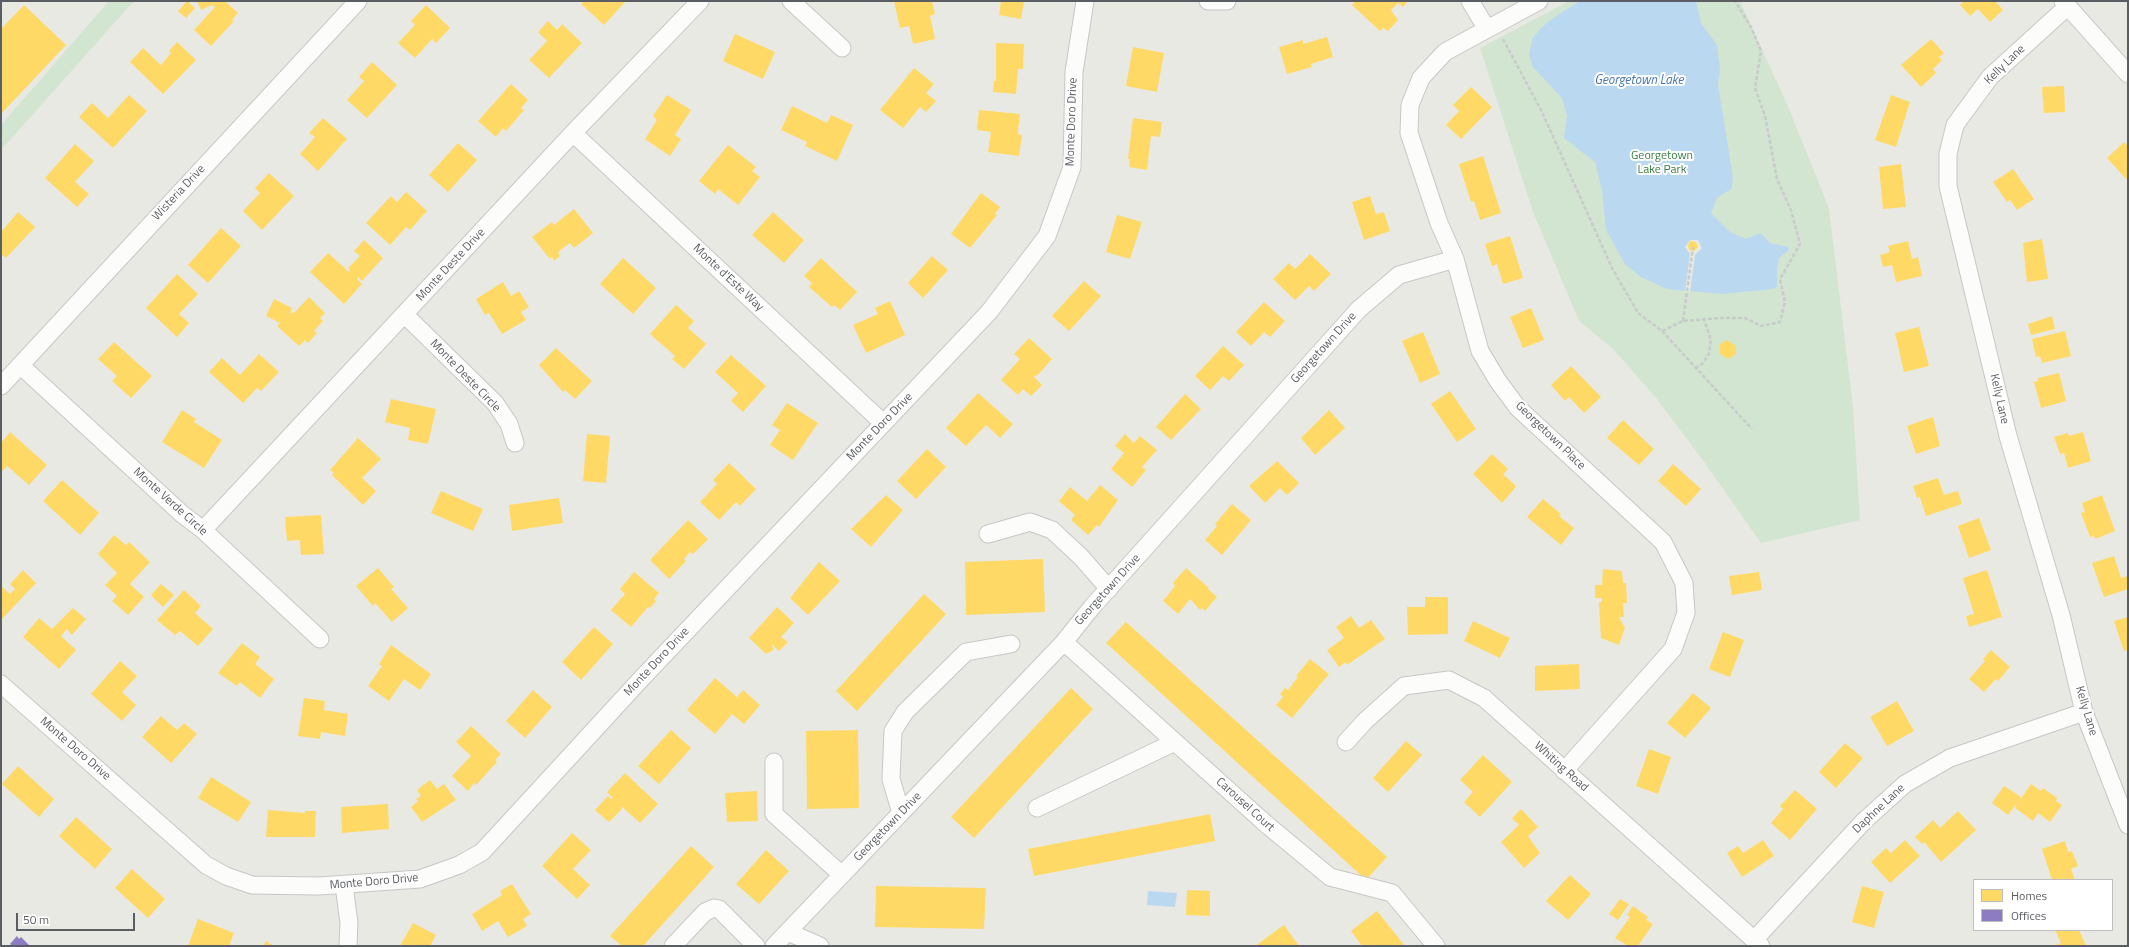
<!DOCTYPE html>
<html>
<head>
<meta charset="utf-8">
<style>
  body { margin:0 }
  #map { position:relative; width:2129px; height:947px; overflow:hidden; background:#e9e9e4; font-family:"Titillium Web",sans-serif }
  canvas { display:block }
  .frame { position:absolute; inset:0; border:2px solid #5a5d61; pointer-events:none }
  .legend { position:absolute; left:1973px; top:879px; width:140px; height:52px; box-sizing:border-box; background:#fff; border:1px solid #bdbec0; margin:0; padding:5px 7px; list-style:none; font-size:12px; color:#5a5d61 }
  .legend li { display:flex; align-items:center; gap:8px; height:20px }
  .legend b { width:20px; border:1px solid #bdbec0 }
  .scale { position:absolute; left:16px; top:913px; width:119px; height:18px; box-sizing:border-box; border:2px solid #5a5d61; border-top:0; padding-left:5px; font-size:12px; line-height:14px; white-space:nowrap; color:#5a5d61; -webkit-text-stroke:3px #fff; paint-order:stroke }
</style>
</head>
<body>
<div id="map">
<canvas width="2129" height="947"></canvas>
<div class="frame"></div>
<ul class="legend">
<li><b style="height:11px;background:#ffd966"></b>Homes</li>
<li><b style="height:11px;background:#8e7cc3"></b>Offices</li>
</ul>
<div class="scale">50 m</div>
</div>
<script>
const c = document.querySelector('canvas').getContext('2d');
c.lineJoin = 'round';
function fill(path, color) {
  c.fillStyle = color;
  c.fill(path, 'evenodd');
}
function shape(rows) {
  const path = new Path2D();
  for (const r of rows) {
    path.moveTo(r[0], r[1]);
    for (let i = 2; i < r.length; i += 2) path.lineTo(r[i], r[i + 1]);
  }
  return path;
}
function stroke(path, color, width, dash) {
  c.strokeStyle = color;
  c.lineWidth = width;
  c.lineCap = dash ? 'butt' : 'round';
  c.setLineDash(dash || []);
  c.stroke(path);
}
function label(font, color, halo, rows, align = 'center') {
  c.font = font + ' "Titillium Web",sans-serif';
  c.lineWidth = 4;
  c.setLineDash([]);
  c.textBaseline = 'middle';
  c.strokeStyle = halo;
  c.fillStyle = color;
  for (const [text, x, y, turn = 0] of rows) {
    c.save();
    c.translate(x, y);
    c.rotate((+turn || 0) * Math.PI / 180);
    c.textAlign = isNaN(turn) ? turn : align;
    if (halo) c.strokeText(text, 0, 0);
    c.fillText(text, 0, 0);
    c.restore();
  }
}
fill(shape([
  [109,1,134,1,1,150,1,125],
  [1569,1,1740,1,1787,104,1829,208,1853,407,1860,520,1761,543,1702,459,1656,398,1613,349,1579,321,1533,212,1480,48]
]), '#d2e5d1');
fill(shape([
  [1580,1,1696,1,1701,23,1717,45,1720,69,1718,85,1733,177,1732,188,1717,198,1711,213,1730,232,1746,239,1761,233,1770,243,1789,247,1788,251,1779,258,1777,270,1777,287,1773,289,1722,294,1667,289,1641,277,1624,263,1606,229,1602,191,1595,162,1564,138,1567,116,1562,98,1533,67,1529,55,1532,39,1541,28,1553,18],
  [1148,891,1177,893,1175,907,1147,905]
]), '#bbd8f1');
fill(shape([
  [1690,240,1698,240,1702,248,1695,255,1690,292,1685,292,1690,254,1685,247]
]), '#e9e9e4');
fill(shape([
  [187,1,195,8,186,18,178,11],
  [197,1,225,1,238,13,232,20,234,21,211,46,194,30,215,7,212,5,201,10],
  [584,1,626,1,604,25,581,4],
  [894,1,932,1,935,14,930,16,935,39,913,44,909,26,900,28],
  [1001,1,1024,1,1021,19,999,15],
  [1355,1,1408,1,1403,7,1398,3,1391,10,1398,20,1388,31,1383,28,1380,31,1352,5],
  [1964,1,1995,1,2003,10,1990,22,1978,9,1970,16,1960,5],
  [24,5,66,45,1,114,1,29],
  [426,5,450,28,436,43,432,39,415,58,398,43,415,25,411,21],
  [548,21,557,30,562,24,582,43,549,78,529,60,547,41,538,32],
  [735,34,775,52,763,79,723,61],
  [1327,37,1333,57,1311,64,1312,67,1287,74,1279,47,1303,40,1303,44],
  [1931,39,1944,53,1939,57,1942,60,1933,69,1936,73,1921,87,1901,65],
  [177,42,196,60,163,94,130,62,143,48,161,65,171,53,169,51],
  [996,43,1024,44,1023,69,1018,69,1016,94,993,92,994,81,996,81],
  [1133,47,1164,53,1157,92,1126,86],
  [372,62,397,85,367,118,347,100,364,81,359,77],
  [914,68,934,84,926,93,936,101,926,112,920,107,903,128,880,110],
  [511,84,528,100,521,108,524,110,506,131,503,128,496,137,478,121],
  [2064,86,2065,112,2044,113,2042,87],
  [1471,87,1492,107,1461,139,1446,125,1459,111,1453,105],
  [129,95,147,111,113,148,79,117,92,103,108,118],
  [667,95,691,110,675,135,681,139,670,156,645,139,657,120,653,116],
  [1891,95,1910,102,1896,147,1875,140],
  [792,106,827,123,831,115,853,125,837,161,805,146,807,142,781,130],
  [979,110,1020,114,1018,131,1019,135,1022,135,1019,156,988,152,991,132,977,130],
  [323,118,347,139,318,171,300,154,315,137,309,133],
  [1133,118,1162,122,1160,137,1151,136,1147,170,1129,167,1130,159,1128,159],
  [2124,142,2128,146,2128,181,2107,158],
  [458,143,477,160,448,192,429,175],
  [75,144,94,161,75,182,89,194,77,207,45,178],
  [728,145,756,167,752,171,760,177,738,205,718,189,715,194,699,181],
  [1483,156,1501,213,1480,220,1474,201,1471,202,1459,164],
  [1901,164,1906,207,1883,209,1879,167],
  [2013,169,2034,199,2017,210,2010,200,2007,202,1993,182],
  [269,173,294,196,262,230,243,211,260,193,255,188],
  [406,192,427,211,410,230,406,227,390,245,366,223,391,196,397,202],
  [981,193,1000,207,995,214,997,215,970,248,951,234],
  [1370,196,1376,214,1384,212,1390,231,1364,240,1352,202],
  [574,209,593,233,574,248,570,243,558,252,560,256,554,261,552,257,550,259,532,237,552,222,554,225],
  [18,212,35,227,6,258,1,254,1,232],
  [773,212,804,240,784,263,752,235],
  [1117,215,1142,222,1130,259,1106,252],
  [221,228,241,246,208,283,188,265],
  [1510,236,1523,278,1503,284,1497,264,1492,266,1485,244],
  [2042,239,2048,279,2027,282,2023,243],
  [364,240,383,258,362,281,358,277,357,279,362,284,344,304,310,272,328,253,349,272,350,270,348,268,360,256,354,251],
  [1690,241,1696,242,1698,247,1694,251,1689,250,1688,245],
  [1908,241,1912,259,1918,257,1922,276,1896,282,1892,265,1883,267,1880,255,1890,252,1888,246],
  [1310,254,1331,274,1314,291,1309,286,1295,300,1273,279,1289,263,1295,269],
  [932,256,948,270,923,298,908,283],
  [623,258,656,288,633,314,600,284],
  [821,258,857,292,840,310,834,305,832,307,809,287,812,283,804,276],
  [177,274,198,294,179,314,189,323,177,337,146,308],
  [1084,281,1101,296,1069,331,1052,316],
  [503,282,511,296,519,291,529,307,521,312,526,320,502,334,489,313,485,315,476,299],
  [309,297,325,313,320,318,323,321,314,331,317,333,308,343,305,340,299,346,277,326,280,323,266,316,274,299,292,308,290,314,293,312,294,313],
  [890,301,905,335,866,353,853,325,878,314,875,308],
  [1264,302,1285,321,1270,337,1264,332,1251,346,1236,332],
  [676,305,694,321,688,328,706,344,684,369,672,359,675,356,650,334],
  [1531,308,1544,340,1523,348,1510,317],
  [2052,316,2055,329,2031,335,2028,324],
  [1919,327,1929,366,1904,372,1895,333],
  [2065,331,2071,356,2042,363,2040,356,2036,357,2032,339],
  [1423,332,1440,374,1420,383,1402,341],
  [1029,338,1052,359,1037,376,1036,375,1034,377,1042,385,1031,396,1023,389,1018,395,1001,380,1020,359,1014,354],
  [1727,340,1736,346,1736,354,1728,359,1720,354,1720,344],
  [114,342,152,376,131,398,112,381,117,376,98,359],
  [1223,346,1244,365,1229,381,1223,376,1210,390,1195,376],
  [556,348,592,381,575,399,565,390,563,392,539,365],
  [259,354,279,372,261,391,257,388,243,403,209,372,222,358,240,375],
  [731,355,766,386,743,412,731,401,738,393,715,372],
  [1571,366,1601,397,1584,413,1569,397,1565,401,1551,385],
  [2059,373,2066,401,2041,408,2034,382,2038,381,2038,378],
  [1450,391,1476,429,1457,442,1431,404],
  [978,393,1013,424,1000,438,986,425,966,446,946,428],
  [1185,394,1201,409,1171,440,1156,427],
  [391,399,436,409,428,444,408,440,410,428,385,422],
  [787,403,818,423,793,460,770,445,780,430,772,425],
  [182,410,196,419,194,422,222,440,204,468,162,442],
  [1329,410,1345,428,1315,455,1301,438],
  [1933,417,1940,446,1916,454,1907,426],
  [1623,420,1654,449,1639,465,1607,438],
  [10,432,47,465,29,485,7,466,1,472,1,443],
  [2083,432,2091,461,2068,468,2064,453,2060,454,2054,437,2068,433,2069,436],
  [587,434,610,436,606,483,583,481],
  [1125,434,1134,443,1140,436,1157,450,1142,467,1146,470,1132,487,1111,469,1124,453,1115,446],
  [358,438,381,459,362,478,376,491,363,505,332,475,334,473,330,470],
  [927,449,946,467,916,499,897,481],
  [1492,454,1508,469,1503,474,1515,485,1515,488,1502,503,1473,474],
  [1277,461,1299,483,1287,495,1280,488,1265,503,1249,486],
  [729,463,756,489,740,506,736,502,719,520,700,502,717,484,713,480],
  [1673,464,1701,489,1686,506,1658,481],
  [1938,478,1944,495,1958,491,1962,504,1926,516,1920,497,1917,498,1913,486],
  [62,480,99,513,80,535,43,501],
  [1100,485,1118,500,1099,527,1097,525,1088,535,1071,520,1075,515,1059,501,1070,487,1087,501],
  [441,491,483,509,473,531,431,513],
  [886,495,903,510,871,547,851,529],
  [2102,495,2115,531,2095,539,2094,536,2090,537,2081,513,2085,512,2082,503],
  [559,498,563,523,512,531,509,505],
  [1543,499,1561,514,1559,516,1574,528,1561,545,1527,517],
  [1232,504,1251,520,1222,555,1205,540,1217,526,1215,524],
  [321,515,324,554,301,555,300,540,287,541,285,517],
  [1979,518,1991,550,1969,558,1958,526],
  [688,520,708,539,693,554,690,552,684,559,686,561,669,579,650,560],
  [114,535,126,545,129,542,150,562,130,584,144,597,128,615,112,601,117,596,105,585,117,573,98,554],
  [2114,556,2121,578,2128,576,2128,589,2104,597,2092,563],
  [1043,559,1045,612,966,615,965,562],
  [819,562,840,581,808,615,790,598],
  [378,568,394,587,391,589,408,608,392,622,375,603,373,606,356,586],
  [1186,568,1209,588,1208,589,1217,597,1205,611,1202,608,1200,610,1190,599,1178,614,1163,601,1175,586,1173,583],
  [1603,569,1622,571,1623,583,1626,583,1627,603,1623,603,1624,617,1619,617,1625,628,1619,645,1601,638,1599,602,1602,602,1602,598,1595,598,1595,585,1602,585],
  [23,570,36,583,1,620,1,586,10,594,15,589,10,584],
  [1987,570,2002,617,1969,627,1966,616,1974,614,1963,578],
  [634,572,659,593,654,599,656,601,650,608,648,607,631,627,611,610,625,594,620,589],
  [1759,572,1762,590,1732,595,1729,576],
  [161,584,174,595,163,607,151,595],
  [184,590,201,606,195,613,213,629,198,646,180,631,175,635,157,620],
  [924,594,946,614,857,711,836,691],
  [1425,597,1448,597,1448,634,1408,635,1407,607,1425,607],
  [777,607,794,623,781,637,788,642,779,651,773,645,772,646,774,649,769,653,768,652,766,654,749,638],
  [73,608,86,619,72,635,67,629,61,636,76,650,59,669,23,637,39,618,52,629],
  [1351,616,1359,628,1371,620,1385,639,1347,665,1346,662,1339,667,1327,650,1344,638,1336,627],
  [2128,617,2128,650,2124,651,2114,621],
  [1473,621,1510,638,1500,658,1464,641],
  [1126,622,1387,857,1366,880,1106,643],
  [594,627,613,644,581,680,562,662],
  [1723,632,1744,640,1730,677,1709,669],
  [242,643,260,657,255,664,274,679,260,698,240,682,237,686,218,673],
  [391,645,431,674,420,690,404,679,389,701,368,686,382,666,379,664],
  [1991,650,2010,667,1998,681,1996,679,1984,692,1969,679,1985,661,1983,659],
  [1310,659,1329,674,1292,718,1276,705,1283,697,1280,694,1285,688,1288,690,1298,677,1296,676],
  [120,661,137,676,122,692,136,705,122,721,91,694],
  [1579,664,1580,689,1535,691,1535,666],
  [715,678,737,697,743,690,760,705,744,724,732,714,715,734,687,710],
  [1071,688,1093,709,974,838,951,817],
  [533,690,552,707,525,738,506,721],
  [1693,693,1711,708,1685,738,1667,723],
  [304,698,325,701,324,710,348,714,345,736,321,732,320,739,298,736],
  [1897,701,1914,731,1887,746,1870,717],
  [161,716,177,730,184,723,197,734,171,763,142,737],
  [471,726,501,754,495,760,497,762,476,785,474,783,468,791,452,776,471,756,456,742],
  [671,730,691,748,659,784,638,766],
  [858,730,859,808,807,809,806,731],
  [1406,741,1422,755,1388,792,1373,778],
  [1845,743,1863,758,1836,788,1819,772],
  [1649,749,1671,757,1658,794,1636,786],
  [1483,755,1512,782,1480,817,1464,802,1473,792,1460,780],
  [18,766,54,799,39,817,2,784],
  [625,773,658,804,640,823,621,806,622,809,609,822,595,810,608,796,611,799,613,798,607,792],
  [211,777,251,802,238,822,198,798],
  [430,780,437,789,444,784,456,800,422,822,411,807,418,801,416,799,421,796,417,790],
  [2031,784,2041,791,2043,788,2057,798,2056,801,2062,805,2050,822,2038,813,2033,821,2015,808,2017,803,2008,815,1992,803,2004,786,2021,797,2020,800],
  [1795,790,1817,809,1790,840,1771,823,1783,809,1780,806],
  [757,791,758,821,727,822,725,793],
  [388,804,389,829,342,833,341,807],
  [1521,809,1538,827,1528,836,1540,853,1524,868,1501,842,1519,825,1512,818],
  [268,810,305,813,305,811,316,811,315,837,266,837],
  [1958,811,1976,830,1941,862,1924,842,1922,844,1915,837,1933,820,1940,828],
  [1210,814,1215,841,1034,876,1028,849],
  [76,817,112,849,95,869,59,836],
  [572,833,591,850,573,869,590,885,577,899,542,866],
  [1763,840,1774,856,1742,877,1727,853,1738,846,1743,853],
  [1905,840,1920,856,1890,883,1871,862,1886,848,1891,853],
  [2065,841,2068,852,2072,851,2078,866,2071,869,2075,880,2052,880,2042,849],
  [691,846,714,867,643,946,622,946,610,936],
  [766,850,789,871,759,904,736,884],
  [132,869,165,899,148,918,115,888],
  [1570,875,1591,894,1568,920,1546,901],
  [512,884,531,914,523,919,527,926,508,937,498,921,482,931,472,914,502,895,500,891],
  [876,886,986,888,984,929,875,927],
  [1862,886,1884,892,1874,928,1852,922],
  [1187,890,1210,891,1210,916,1186,915],
  [1620,899,1629,904,1618,920,1609,914],
  [1633,906,1648,917,1646,920,1653,924,1638,946,1628,946,1615,938,1630,917,1627,915],
  [1377,911,1405,946,1362,946,1351,931],
  [198,919,234,933,229,946,188,946],
  [413,923,436,935,430,946,400,946],
  [1284,925,1299,946,1255,946],
  [2055,930,2079,930,2086,946,2053,946,2061,943],
  [266,941,274,946,263,946]
]), '#ffd966');
fill(shape([
  [17,936,19,939,21,937,30,946,12,946,10,944]
]), '#8e7cc3');
const minor = shape([
  [791,1,842,48],
  [1208,1,1227,1],
  [1470,1,1487,29],
  [1539,1,1445,52,1421,78,1410,105,1409,133,1439,223,1455,259,1480,351,1498,381,1518,408,1663,542,1684,583,1686,613,1673,649,1564,771],
  [2063,1,2128,74],
  [2068,6,1990,77,1955,125,1948,154,1948,186,2008,436,2061,615,2084,712,2128,825],
  [573,133,883,423],
  [405,315,495,403,509,424,515,443],
  [20,365,182,514,203,530,320,639],
  [1,386,358,1],
  [203,530,573,133,700,1],
  [988,534,1030,522,1052,530,1081,557,1109,589],
  [1064,642,1266,824,1330,877,1392,893,1436,946],
  [1,684,206,865,226,876,252,885,319,886,420,879,459,865,482,852,642,678,989,312,1047,236,1072,167,1074,72,1085,1],
  [1346,742,1365,721,1404,686,1449,680,1484,698,1761,946],
  [774,762,774,814,842,875],
  [1037,808,1175,742],
  [901,813,891,779,893,731,905,712,966,652,1011,644],
  [344,885,349,923,348,946],
  [788,932,820,946],
  [1754,940,1864,821,1905,784,1950,758,2084,712],
  [673,946,705,912,714,908,719,909,756,946],
  [774,946,1064,642,1092,607,1359,309,1399,275,1455,259]
]);
stroke(minor, '#c6c7c6', 19);
stroke(shape([
  [1503,39,1542,112,1612,268,1638,313,1662,331,1683,321,1722,318,1745,318,1761,326,1780,322,1785,302,1780,279,1800,244,1791,210,1777,179,1765,116,1755,88,1761,51,1751,27,1735,1],
  [1683,321,1693,247],
  [1662,331,1752,429],
  [1695,368,1702,364,1709,354,1711,340,1704,319]
]), '#c7cbc9', 2.5, [4, 2]);
stroke(minor, '#fcfcfb', 17);
label('12px', '#5a5d61', '#fff', [
  ["Kelly Lane",2005,65,-44],
  ["Monte Doro Drive",1072,122,-88],
  ["Wisteria Drive",179,193,-47],
  ["Monte Deste Drive",451,265,-47],
  ["Monte d'Este Way",728,278,43],
  ["Georgetown Drive",1324,348,-48],
  ["Monte Deste Circle",465,376,46],
  ["Kelly Lane",1999,399,77],
  ["Monte Doro Drive",880,427,-46],
  ["Georgetown Place",1550,436,44],
  ["Monte Verde Circle",170,502,42],
  ["Georgetown Drive",1108,590,-48],
  ["Monte Doro Drive",657,662,-47],
  ["Kelly Lane",2086,711,73],
  ["Monte Doro Drive",75,749,41],
  ["Whiting Road",1561,767,42],
  ["Carousel Court",1245,805,42],
  ["Daphne Lane",1879,809,-43],
  ["Georgetown Drive",888,827,-46],
  ["Monte Doro Drive",374,882,-5]
]);
label('12px', '#3c7e42', '#fff', [
  ["Georgetown",1662,156],
  ["Lake Park",1662,170]
]);
label('italic 13px', '#4a78ae', '#fff', [
  ["Georgetown Lake",1639,81]
]);
</script>
</body>
</html>
